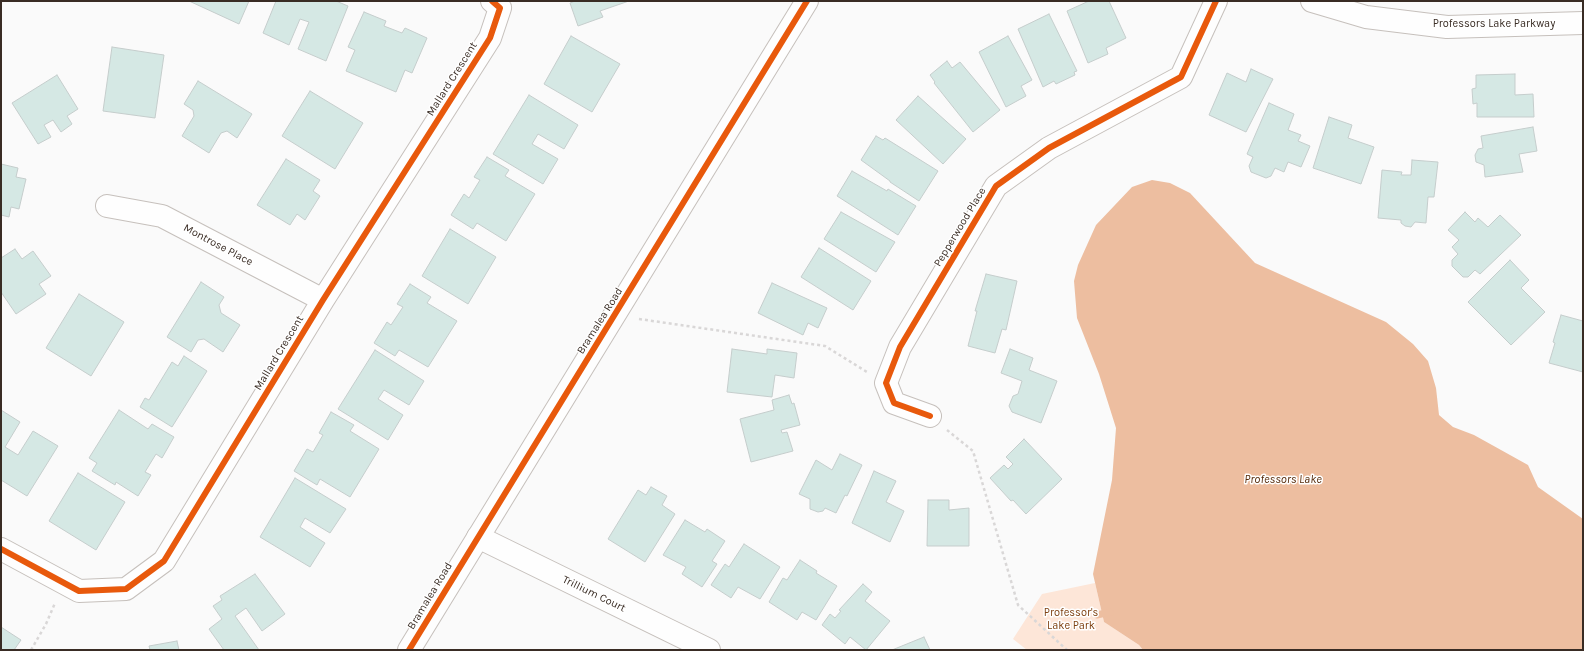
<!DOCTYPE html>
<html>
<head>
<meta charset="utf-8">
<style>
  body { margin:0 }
  #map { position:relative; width:1584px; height:651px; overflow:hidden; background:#fafafa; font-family:Karla,sans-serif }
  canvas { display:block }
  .frame { position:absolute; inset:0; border:2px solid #392c24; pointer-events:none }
</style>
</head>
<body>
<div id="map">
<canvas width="1584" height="651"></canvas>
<div class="frame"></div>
</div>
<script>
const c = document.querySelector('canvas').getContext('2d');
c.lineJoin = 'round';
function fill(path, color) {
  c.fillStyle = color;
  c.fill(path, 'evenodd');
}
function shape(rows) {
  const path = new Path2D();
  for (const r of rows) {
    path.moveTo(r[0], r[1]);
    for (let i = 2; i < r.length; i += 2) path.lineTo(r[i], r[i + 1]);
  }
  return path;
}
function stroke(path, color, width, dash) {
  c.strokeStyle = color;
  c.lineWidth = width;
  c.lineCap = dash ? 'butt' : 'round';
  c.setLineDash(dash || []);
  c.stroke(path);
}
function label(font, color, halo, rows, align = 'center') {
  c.font = font + ' Karla,sans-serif';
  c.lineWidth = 3;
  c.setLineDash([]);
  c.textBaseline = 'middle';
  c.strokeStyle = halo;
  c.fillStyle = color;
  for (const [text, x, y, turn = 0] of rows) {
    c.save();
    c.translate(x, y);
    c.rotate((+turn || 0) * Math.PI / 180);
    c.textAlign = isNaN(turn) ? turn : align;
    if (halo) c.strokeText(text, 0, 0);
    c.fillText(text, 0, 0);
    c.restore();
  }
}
fill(shape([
  [1095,583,1104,622,1139,645,1143,650,1027,650,1013,639,1042,594]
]), '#fde6d8');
fill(shape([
  [1152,180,1170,183,1190,193,1255,263,1386,322,1413,344,1428,361,1436,388,1439,415,1453,427,1474,435,1528,465,1538,487,1583,519,1583,650,1143,650,1139,645,1104,622,1093,574,1112,480,1116,428,1099,374,1077,318,1074,281,1078,265,1096,225,1132,187]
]), '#edbea0');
stroke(shape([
  [1097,615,1110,612]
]), '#edbea0', 7);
const building = shape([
  [189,1,249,1,239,24,189,1],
  [276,1,336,1,348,6,326,61,298,49,309,22,300,19,289,45,263,33,276,1],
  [575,1,629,1,600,11,603,17,578,26,570,3,575,1],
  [1089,1,1109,1,1126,38,1106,48,1108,54,1088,63,1067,11,1089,1],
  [364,12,386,21,384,26,402,33,405,28,427,38,412,73,405,70,396,92,346,71,355,50,348,47,364,12],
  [1049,14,1077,71,1074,72,1075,75,1056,84,1054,81,1043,87,1018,29,1049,14],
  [571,36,620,64,592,112,544,84,571,36],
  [1008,36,1032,80,1021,86,1026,96,1006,107,979,52,1008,36],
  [112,47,164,55,155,118,103,111,112,47],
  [947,61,952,68,960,62,1000,110,973,132,934,83,935,82,930,75,947,61],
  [1251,69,1273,79,1246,132,1209,115,1227,73,1246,82,1251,69],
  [1515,74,1515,95,1533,94,1534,117,1477,117,1477,103,1473,104,1472,89,1476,88,1476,75,1515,74],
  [57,75,78,109,67,116,72,124,61,132,53,120,44,125,51,137,38,144,12,103,57,75],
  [198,81,252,114,237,138,227,131,221,133,209,153,182,136,194,116,193,110,184,104,198,81],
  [310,91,363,123,335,169,282,136,310,91],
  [529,95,578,125,564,149,538,134,532,144,558,159,543,184,493,154,529,95],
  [918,96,966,139,943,164,896,120,918,96],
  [1269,103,1294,114,1288,130,1301,135,1298,141,1310,146,1301,167,1288,162,1284,172,1275,168,1271,176,1266,178,1251,172,1249,166,1253,157,1247,154,1269,103],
  [1329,117,1352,125,1348,138,1374,147,1361,184,1313,168,1329,117],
  [1533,127,1537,151,1519,154,1523,172,1485,177,1484,165,1476,162,1475,155,1478,149,1483,148,1481,136,1533,127],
  [876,136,883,140,885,138,938,171,919,201,890,182,890,181,861,160,876,136],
  [487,157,509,170,505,176,535,194,506,241,477,223,473,229,451,215,464,194,469,198,480,180,474,177,487,157],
  [286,159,320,180,313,191,320,196,305,220,297,214,290,225,257,205,286,159],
  [1412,160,1438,162,1434,197,1428,197,1426,223,1415,222,1411,227,1405,226,1401,223,1401,220,1378,218,1382,170,1402,172,1401,175,1411,175,1412,160],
  [1,164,18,168,16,177,26,179,19,209,11,207,9,217,1,215,1,164],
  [852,171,887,191,888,189,916,206,898,235,837,196,852,171],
  [841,212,895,242,876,272,824,239,841,212],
  [1465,212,1475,222,1478,218,1488,227,1500,215,1521,235,1480,274,1475,270,1468,277,1463,277,1452,266,1452,260,1458,254,1452,247,1459,240,1448,230,1465,212],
  [450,229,496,257,468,304,422,276,450,229],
  [819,248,871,281,853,310,801,277,819,248],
  [15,249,22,259,33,251,51,276,39,284,46,294,16,314,1,292,1,258,15,249],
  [1510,260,1529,280,1521,288,1545,312,1511,345,1468,302,1510,260],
  [986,274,1017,281,1006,330,1002,329,995,353,968,346,977,311,975,311,986,274],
  [201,282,224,297,219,305,221,313,240,325,223,352,204,339,198,340,191,352,167,337,201,282],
  [772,283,827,308,818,328,808,323,803,335,758,313,772,283],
  [410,284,431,297,427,303,457,321,428,367,399,350,395,356,374,343,387,322,391,325,403,307,397,304,410,284],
  [79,294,124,322,91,376,46,348,79,294],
  [1561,315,1583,321,1583,372,1549,363,1555,343,1553,342,1561,315],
  [732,349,767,354,767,349,797,353,794,378,775,375,772,397,727,392,732,349],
  [1010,349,1033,358,1029,370,1057,381,1041,423,1012,412,1009,406,1013,396,1018,394,1022,381,1001,373,1010,349],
  [375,350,424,381,409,405,384,390,378,399,403,415,388,440,338,409,375,350],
  [184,356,207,371,172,427,140,407,145,398,149,400,172,362,178,366,184,356],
  [789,395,792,404,794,403,800,425,781,430,782,433,787,432,793,451,751,462,740,419,774,410,772,400,789,395],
  [1,410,20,422,5,447,18,455,33,431,58,446,27,496,1,480,1,410],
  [119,410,148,429,152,424,174,437,162,458,156,454,145,472,151,475,138,496,116,482,115,485,92,471,97,463,89,458,119,410],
  [331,412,354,425,350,431,379,449,350,497,320,479,317,485,294,471,307,449,313,452,323,435,319,433,331,412],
  [1024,439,1062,479,1026,514,1013,500,1011,501,990,478,1004,465,1008,469,1013,464,1006,457,1024,439],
  [840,454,862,465,847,496,845,495,836,513,825,508,823,511,818,512,810,509,810,499,799,494,816,460,832,470,840,454],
  [874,471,896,481,886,502,904,511,890,542,852,523,874,471],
  [78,473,125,502,96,550,49,521,78,473],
  [295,478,346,509,330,533,305,518,300,527,325,543,310,567,260,537,295,478],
  [651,487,667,496,662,505,675,514,645,562,608,539,638,490,646,495,651,487],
  [928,500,949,500,949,510,969,508,969,546,927,546,928,500],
  [685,520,705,532,707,529,725,541,712,561,717,564,702,587,682,574,686,567,663,555,685,520],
  [744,544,780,567,760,599,738,587,731,598,711,585,725,564,729,567,744,544],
  [800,560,817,571,816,573,837,586,816,620,802,612,797,620,769,602,783,578,787,580,800,560],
  [255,574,285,614,262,631,246,608,235,616,259,650,224,650,209,629,222,619,213,606,222,600,220,596,255,574],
  [863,584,872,592,865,601,890,621,866,650,850,637,845,644,822,625,830,614,835,618,841,611,839,610,863,584],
  [1,627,21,640,14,650,1,650,1,627],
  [924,637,930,650,892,650,924,637],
  [177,641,179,650,150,650,149,646,177,641]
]);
fill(building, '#d5e8e4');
stroke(building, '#c5cdcc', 1);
const minor = shape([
  [1312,1,1366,17,1447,27,1583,23],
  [107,206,162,216,323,300],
  [930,416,894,403,886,383,900,347,996,186,1049,148,1181,77,1216,1],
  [478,537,709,650],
  [1,549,79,591,126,589,164,561,323,300,490,38,500,8,492,1]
]);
const secondary = shape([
  [409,650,807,1]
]);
stroke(minor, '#c6c0bc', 24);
stroke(secondary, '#c6c0bc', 24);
stroke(shape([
  [639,319,825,346,867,372],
  [947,430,973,451,1018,605,1067,650],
  [31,650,46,624,55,603]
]), '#d9d7d7', 2.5, [3, 3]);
stroke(minor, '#fefefe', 22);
stroke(secondary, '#fefefe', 22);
stroke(shape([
  [930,416,894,403,886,383,900,347,996,186,1049,148,1181,77,1216,1],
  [1,549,79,591,126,589,164,561,323,300,490,38,500,8,492,1],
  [409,650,807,1]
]), '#e8590c', 6);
label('11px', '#392c24', '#fff', [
  ["Professors Lake Parkway",1494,24],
  ["Mallard Crescent",452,79,-58],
  ["Pepperwood Place",960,227,-59],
  ["Montrose Place",218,245,28],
  ["Bramalea Road",600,321,-58],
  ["Mallard Crescent",279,353,-59],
  ["Trillium Court",594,594,26],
  ["Bramalea Road",430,596,-59]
]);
label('11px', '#7e4111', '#fff', [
  ["Professor's",1071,613],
  ["Lake Park",1071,626]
]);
label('italic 12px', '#552a09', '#fff', [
  ["Professors Lake",1283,480]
]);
</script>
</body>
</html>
